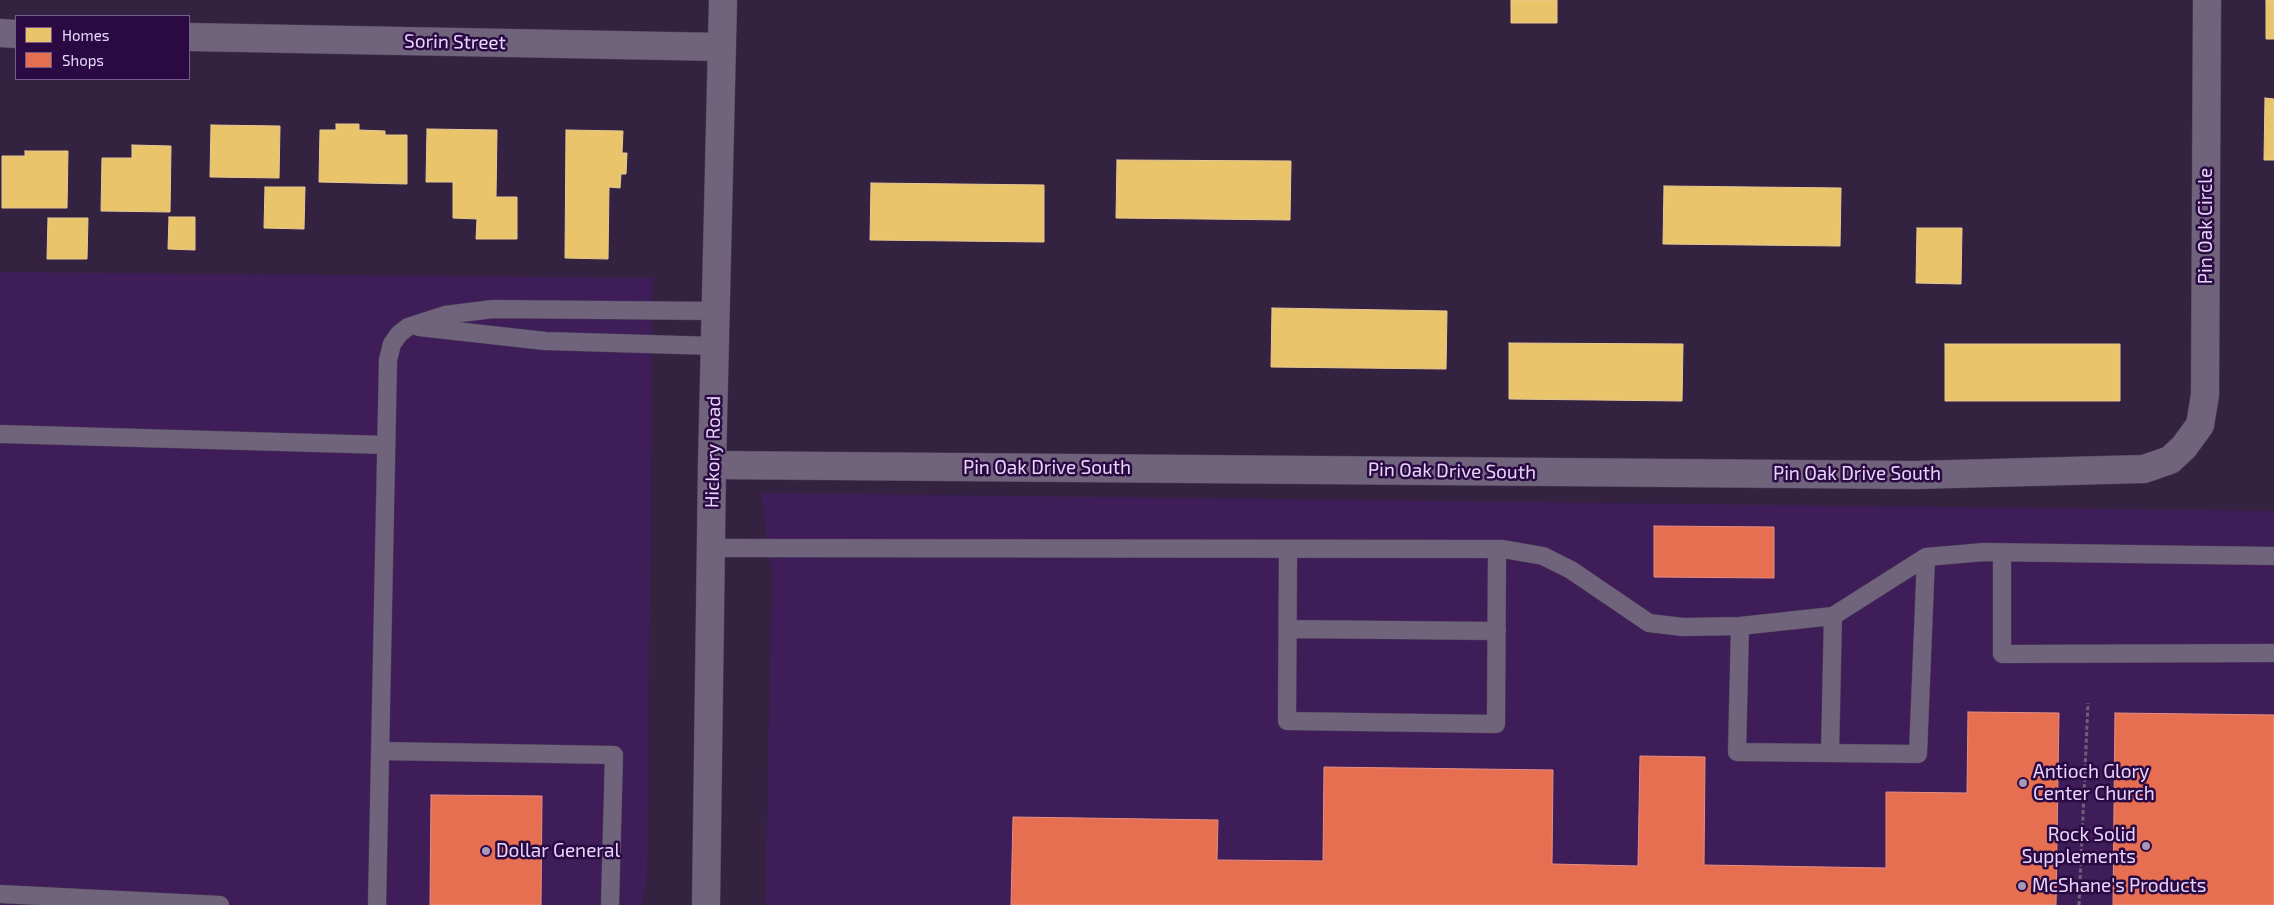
<!DOCTYPE html>
<html>
<head>
<meta charset="utf-8">
<style>
  body { margin:0 }
  #map { position:relative; width:2274px; height:905px; overflow:hidden; background:#342241; font-family:"Exo 2",sans-serif }
  canvas { display:block }
  .legend { position:absolute; left:15px; top:15px; width:175px; height:65px; box-sizing:border-box; background:#2b0a43; border:1px solid #765c8c; margin:0; padding:6px 9px; list-style:none; font-size:15px; color:#e7d6fa }
  .legend li { display:flex; align-items:center; gap:10px; height:25px }
  .legend b { width:25px; border:1px solid #765c8c }
</style>
</head>
<body>
<div id="map">
<canvas width="2274" height="905"></canvas>
<ul class="legend">
<li><b style="height:14px;background:#e9c46a"></b>Homes</li>
<li><b style="height:14px;background:#e76f51"></b>Shops</li>
</ul>
</div>
<script>
const c = document.querySelector('canvas').getContext('2d');
c.lineJoin = 'round';
function fill(path, color) {
  c.fillStyle = color;
  c.fill(path, 'evenodd');
}
function shape(rows) {
  const path = new Path2D();
  for (const r of rows) {
    path.moveTo(r[0], r[1]);
    for (let i = 2; i < r.length; i += 2) path.lineTo(r[i], r[i + 1]);
  }
  return path;
}
function stroke(path, color, width, dash) {
  c.strokeStyle = color;
  c.lineWidth = width;
  c.lineCap = dash ? 'butt' : 'round';
  c.setLineDash(dash || []);
  c.stroke(path);
}
function label(font, color, halo, rows, align = 'center') {
  c.font = font + ' "Exo 2",sans-serif';
  c.lineWidth = 5;
  c.setLineDash([]);
  c.textBaseline = 'middle';
  c.strokeStyle = halo;
  c.fillStyle = color;
  for (const [text, x, y, turn = 0] of rows) {
    c.save();
    c.translate(x, y);
    c.rotate((+turn || 0) * Math.PI / 180);
    c.textAlign = isNaN(turn) ? turn : align;
    if (halo) c.strokeText(text, 0, 0);
    c.fillText(text, 0, 0);
    c.restore();
  }
}
fill(shape([
  [0,272,653,278,647,879,642,905,0,905],
  [761,493,2274,511,2274,905,765,905,772,576]
]), '#3e1d58');
const homes = shape([
  [1511,0,1557,0,1557,23,1511,23,1511,0],
  [2266,0,2274,0,2274,39,2266,39,2266,0],
  [2265,98,2274,99,2274,160,2264,160,2265,98],
  [336,124,359,124,359,130,385,131,385,135,407,135,407,184,319,182,320,130,336,130,336,124],
  [211,125,280,126,279,178,210,177,211,125],
  [427,129,497,130,496,197,517,197,517,239,476,239,477,219,453,218,453,182,426,182,427,129],
  [566,130,623,131,622,153,627,153,626,174,621,174,620,188,609,187,608,259,565,258,566,130],
  [132,145,171,146,170,212,101,211,102,158,132,158,132,145],
  [25,151,68,151,67,208,2,208,2,156,25,156,25,151],
  [1117,160,1291,161,1290,220,1116,218,1117,160],
  [871,183,1044,185,1044,242,870,240,871,183],
  [1664,186,1841,188,1840,246,1663,244,1664,186],
  [265,187,305,187,304,229,264,228,265,187],
  [169,217,195,217,195,250,168,249,169,217],
  [48,218,88,218,87,259,47,259,48,218],
  [1917,228,1962,228,1961,284,1916,283,1917,228],
  [1272,308,1447,311,1446,369,1271,367,1272,308],
  [1509,343,1683,344,1682,401,1509,399,1509,343],
  [1945,344,2120,344,2120,401,1945,401,1945,344]
]);
fill(homes, '#e9c46a');
stroke(homes, '#e8c995', 1);
const shops = shape([
  [1654,526,1774,527,1774,578,1654,577,1654,526],
  [1968,712,2059,713,2056,905,1011,905,1013,817,1218,820,1217,860,1323,861,1324,767,1553,770,1552,864,1638,866,1640,756,1705,757,1704,865,1886,868,1886,792,1967,793,1968,712],
  [2115,713,2274,715,2274,905,2113,905,2115,713],
  [431,795,542,796,541,905,430,905,431,795]
]);
fill(shops, '#e76f51');
stroke(shops, '#e78e84', 1);
const service = shape([
  [419,327,545,341,715,346],
  [0,434,386,445],
  [711,548,1503,549,1543,556,1571,570,1649,623,1683,627,1740,626,1833,616,1926,557,1984,552,2274,556],
  [1288,549,1287,721,1496,724,1497,549],
  [2002,553,2002,654,2274,653],
  [1740,626,1737,752,1918,754,1926,557],
  [1288,629,1497,631],
  [380,751,614,755,610,905],
  [1830,753,1833,616],
  [0,894,220,905],
  [377,905,388,360,392,344,399,334,408,327,445,315,493,309,716,311]
]);
const minor = shape([
  [0,33,16,34],
  [189,37,722,47],
  [712,465,1915,475,2144,469,2170,460,2184,447,2200,425,2205,395,2207,0]
]);
const tertiary = shape([
  [706,905,712,465,723,0]
]);
stroke(service, '#4d3e58', 19);
stroke(minor, '#4d3e58', 29);
stroke(tertiary, '#4d3e58', 29);
stroke(shape([
  [2079,905,2088,703]
]), '#6d6177', 3, [4, 2.5]);
stroke(service, '#70637c', 18);
stroke(minor, '#70637c', 28);
stroke(tertiary, '#70637c', 28);
for (const [x, y, r, color] of [
  [2023,783,5,"#a897b9"],
  [2146,846,5,"#a897b9"],
  [486,851,5,"#a897b9"],
  [2022,886,5,"#a897b9"]
]) {
  const dot = new Path2D();
  dot.arc(x, y, r, 0, 2 * Math.PI);
  c.fillStyle = color;
  c.fill(dot);
  stroke(dot, '#2b0a43', 2);
}
label('19px', '#e7d6fa', '#2b0a43', [
  ["Sorin Street",455,42,1],
  ["Pin Oak Circle",2206,226,-90],
  ["Hickory Road",713,452,-89],
  ["Pin Oak Drive South",1047,468],
  ["Pin Oak Drive South",1452,471,1],
  ["Pin Oak Drive South",1857,474]
]);
label('19px', '#e7d6fa', '#2b0a43', [
  ["Antioch Glory",2033,772],
  ["Center Church",2033,794],
  ["Rock Solid",2136,835,"right"],
  ["Supplements",2136,857,"right"],
  ["Dollar General",496,851],
  ["McShane's Products",2032,886]
], 'left');
</script>
</body>
</html>
